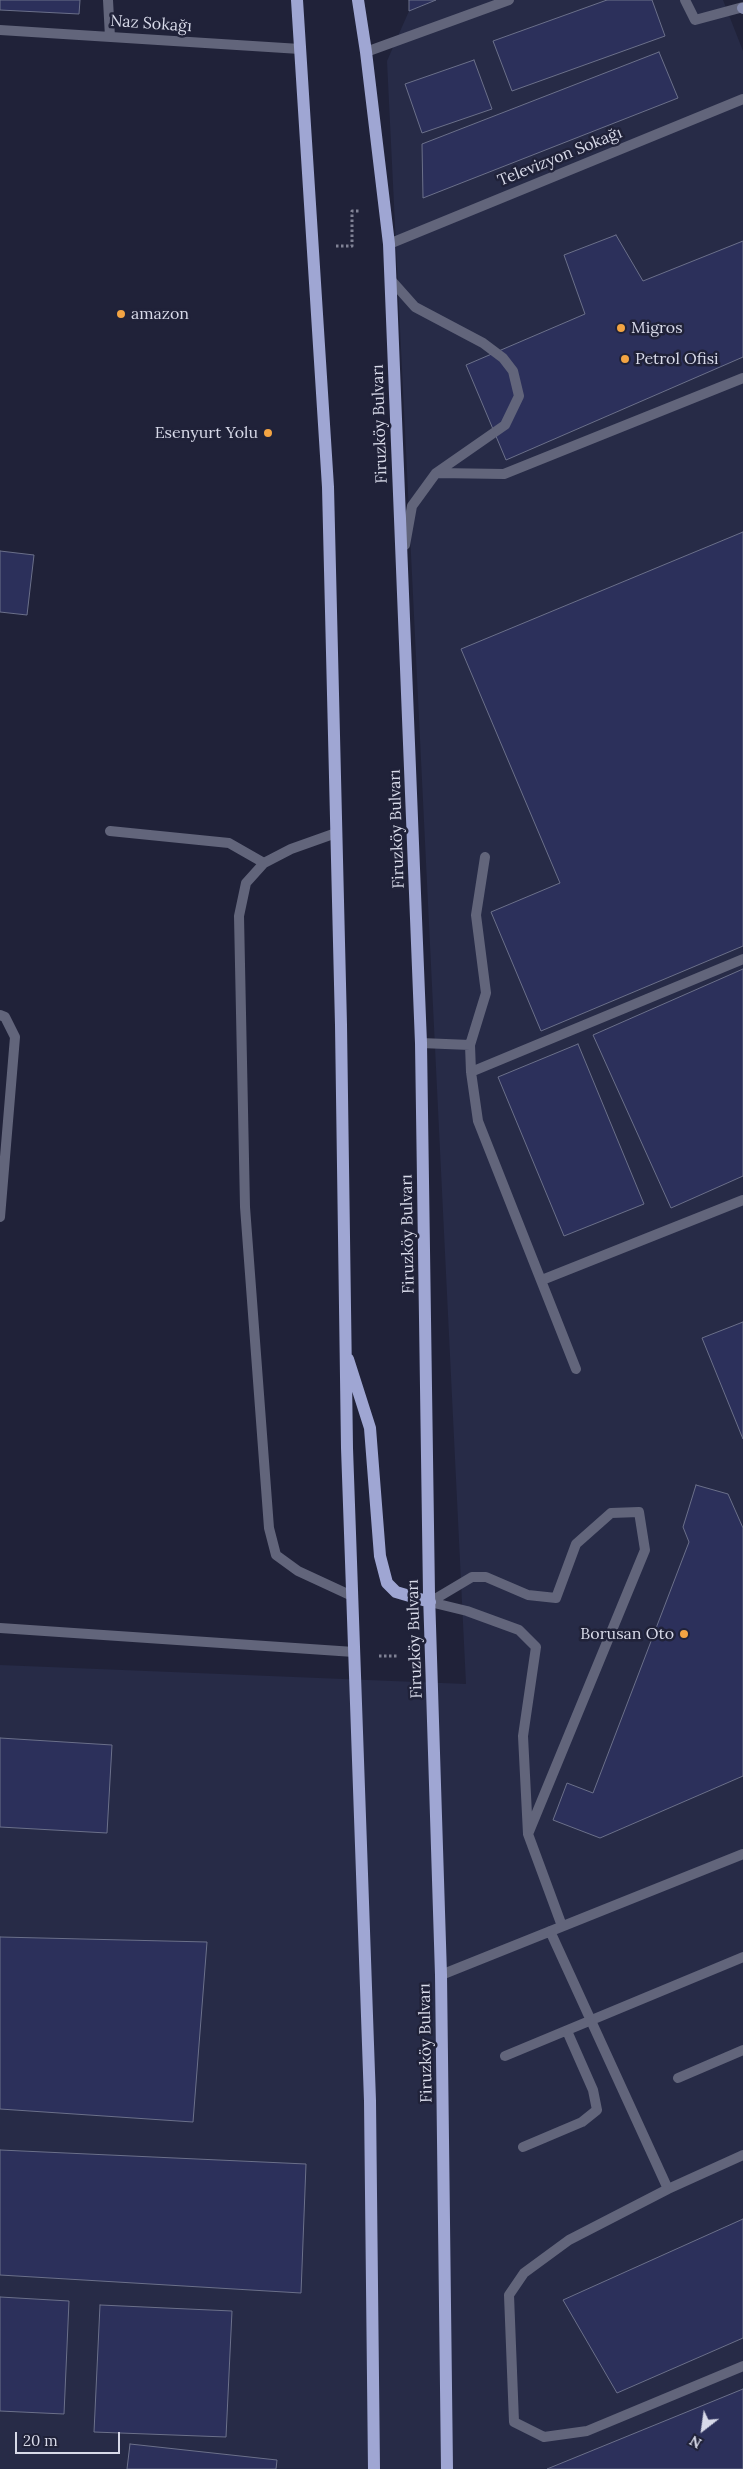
<!DOCTYPE html>
<html>
<head>
<meta charset="utf-8">
<style>
  body { margin:0 }
  #map { position:relative; width:743px; height:2469px; overflow:hidden; background:#202239; font-family:Lora,serif }
  canvas { display:block }
  .north { position:absolute; left:678px; top:2404px; width:50px; height:50px; -webkit-text-stroke:4px #202239; paint-order:stroke; rotate:210deg; font-size:14px; font-weight:700; line-height:20px; text-align:center; color:#d8dae9 }
  .north::after { content:''; display:block; margin:auto; width:18px; height:22px; background:#d8dae9; clip-path:polygon(50% 0,100% 100%,50% 72%,0 100%) }
  .scale { position:absolute; left:15px; top:2432px; width:105px; height:22px; box-sizing:border-box; border:2px solid #d8dae9; border-top:0; padding-left:6px; font-size:15px; line-height:18px; white-space:nowrap; color:#d8dae9; -webkit-text-stroke:4px #202239; paint-order:stroke }
</style>
</head>
<body>
<div id="map">
<canvas width="743" height="2469"></canvas>
<div class="north">N</div>
<div class="scale">20 m</div>
</div>
<script>
const c = document.querySelector('canvas').getContext('2d');
c.lineJoin = 'round';
function fill(path, color) {
  c.fillStyle = color;
  c.fill(path, 'evenodd');
}
function shape(rows) {
  const path = new Path2D();
  for (const r of rows) {
    path.moveTo(r[0], r[1]);
    for (let i = 2; i < r.length; i += 2) path.lineTo(r[i], r[i + 1]);
  }
  return path;
}
function stroke(path, color, width, dash) {
  c.strokeStyle = color;
  c.lineWidth = width;
  c.lineCap = dash ? 'butt' : 'round';
  c.setLineDash(dash || []);
  c.stroke(path);
}
function label(font, color, halo, rows, align = 'center') {
  c.font = font + ' Lora,serif';
  c.lineWidth = 5;
  c.setLineDash([]);
  c.textBaseline = 'middle';
  c.strokeStyle = halo;
  c.fillStyle = color;
  for (const [text, x, y, turn = 0] of rows) {
    c.save();
    c.translate(x, y);
    c.rotate((+turn || 0) * Math.PI / 180);
    c.textAlign = isNaN(turn) ? turn : align;
    if (halo) c.strokeText(text, 0, 0);
    c.fillText(text, 0, 0);
    c.restore();
  }
}
fill(shape([
  [436,0,723,0,743,51,743,2469,0,2469,0,1665,466,1684,387,61,409,11]
]), '#272b47');
const building = shape([
  [0,0,80,0,79,14,0,10,0,0],
  [409,0,436,0,409,11,409,0],
  [607,0,652,0,665,36,512,91,493,41,607,0],
  [659,52,678,98,423,198,422,144,659,52],
  [474,60,492,109,422,133,405,84,474,60],
  [616,235,643,281,743,241,743,357,506,460,466,365,585,314,564,255,616,235],
  [743,532,743,946,541,1031,491,912,560,883,461,649,743,532],
  [0,551,34,555,27,615,0,612,0,551],
  [743,969,743,1176,671,1208,593,1035,743,969],
  [578,1044,644,1204,564,1236,498,1077,578,1044],
  [743,1322,743,1439,702,1338,743,1322],
  [696,1485,728,1494,743,1528,743,1776,600,1838,553,1820,567,1783,593,1793,689,1542,683,1527,696,1485],
  [0,1738,112,1745,107,1833,0,1827,0,1738],
  [0,1937,207,1942,193,2122,0,2109,0,1937],
  [0,2150,306,2164,301,2293,0,2275,0,2150],
  [743,2219,743,2338,617,2393,563,2300,743,2219],
  [0,2297,69,2301,64,2414,0,2411,0,2297],
  [100,2305,232,2311,226,2437,94,2432,100,2305],
  [743,2389,743,2469,547,2469,743,2389],
  [130,2444,277,2460,276,2469,127,2469,130,2444]
]);
fill(building, '#2c305b');
stroke(building, '#6b708a', 1);
stroke(shape([
  [336,246,352,246,352,211,360,211],
  [379,1656,398,1656]
]), '#808295', 3, [2.5, 2.5]);
stroke(shape([
  [391,280,415,307,483,343,503,358,513,371,519,396,505,425,436,473,412,506,405,545],
  [438,473,504,474,743,378],
  [110,831,229,843,264,863],
  [336,833,291,849,264,863,246,883,239,916,245,1207,269,1528,276,1555,298,1571,352,1596],
  [0,1015,5,1017,15,1037,0,1217],
  [421,1043,470,1045,471,1072,478,1121,576,1369],
  [470,1045,486,993,476,915,485,857],
  [471,1072,743,959],
  [542,1280,743,1200],
  [430,1602,472,1577,486,1577,528,1595,556,1598,576,1544,611,1513,639,1512,645,1550,528,1834],
  [430,1602,467,1611,519,1630,536,1647,523,1736,528,1834,562,1926],
  [0,1628,354,1652],
  [550,1931,668,2189],
  [441,1975,743,1854],
  [505,2056,743,1957],
  [678,2078,743,2050],
  [523,2147,582,2122,597,2110,593,2090,567,2031],
  [743,2155,668,2189,569,2240,524,2273,509,2295,514,2422,544,2437,587,2431,743,2366]
]), '#62657b', 10);
stroke(shape([
  [108,0,110,37],
  [685,0,695,20,743,7],
  [0,30,300,49],
  [366,52,509,0],
  [389,244,743,99]
]), '#62657b', 10);
stroke(shape([
  [742,8,743,9]
]), '#848aad', 10);
stroke(shape([
  [297,0,328,487,341,1025,347,1448,370,2101,374,2469],
  [358,0,366,52,389,244,421,1043,429,1594,441,1975,447,2469],
  [348,1359,370,1428,380,1556,387,1583,396,1592,430,1602]
]), '#9fa6d3', 12);
for (const [x, y, r, color] of [
  [121,314,5,"#f3a443"],
  [621,328,5,"#f3a443"],
  [625,359,5,"#f3a443"],
  [268,433,5,"#f3a443"],
  [684,1634,5,"#f3a443"]
]) {
  const dot = new Path2D();
  dot.arc(x, y, r, 0, 2 * Math.PI);
  c.fillStyle = color;
  c.fill(dot);
  stroke(dot, '#202239', 2);
}
label('16px', '#d8dae9', '#202239', [
  ["Naz Sokağı",151,24,4],
  ["Televizyon Sokağı",560,157,-22],
  ["Firuzköy Bulvarı",380,424,-92],
  ["Firuzköy Bulvarı",397,829,-92],
  ["Firuzköy Bulvarı",408,1234,-91],
  ["Firuzköy Bulvarı",415,1639,-92],
  ["Firuzköy Bulvarı",426,2043,-91]
]);
label('16px', '#d8dae9', '#202239', [
  ["amazon",131,314],
  ["Migros",631,328],
  ["Petrol Ofisi",635,359],
  ["Esenyurt Yolu",258,433,"right"],
  ["Borusan Oto",674,1634,"right"]
], 'left');
</script>
</body>
</html>
